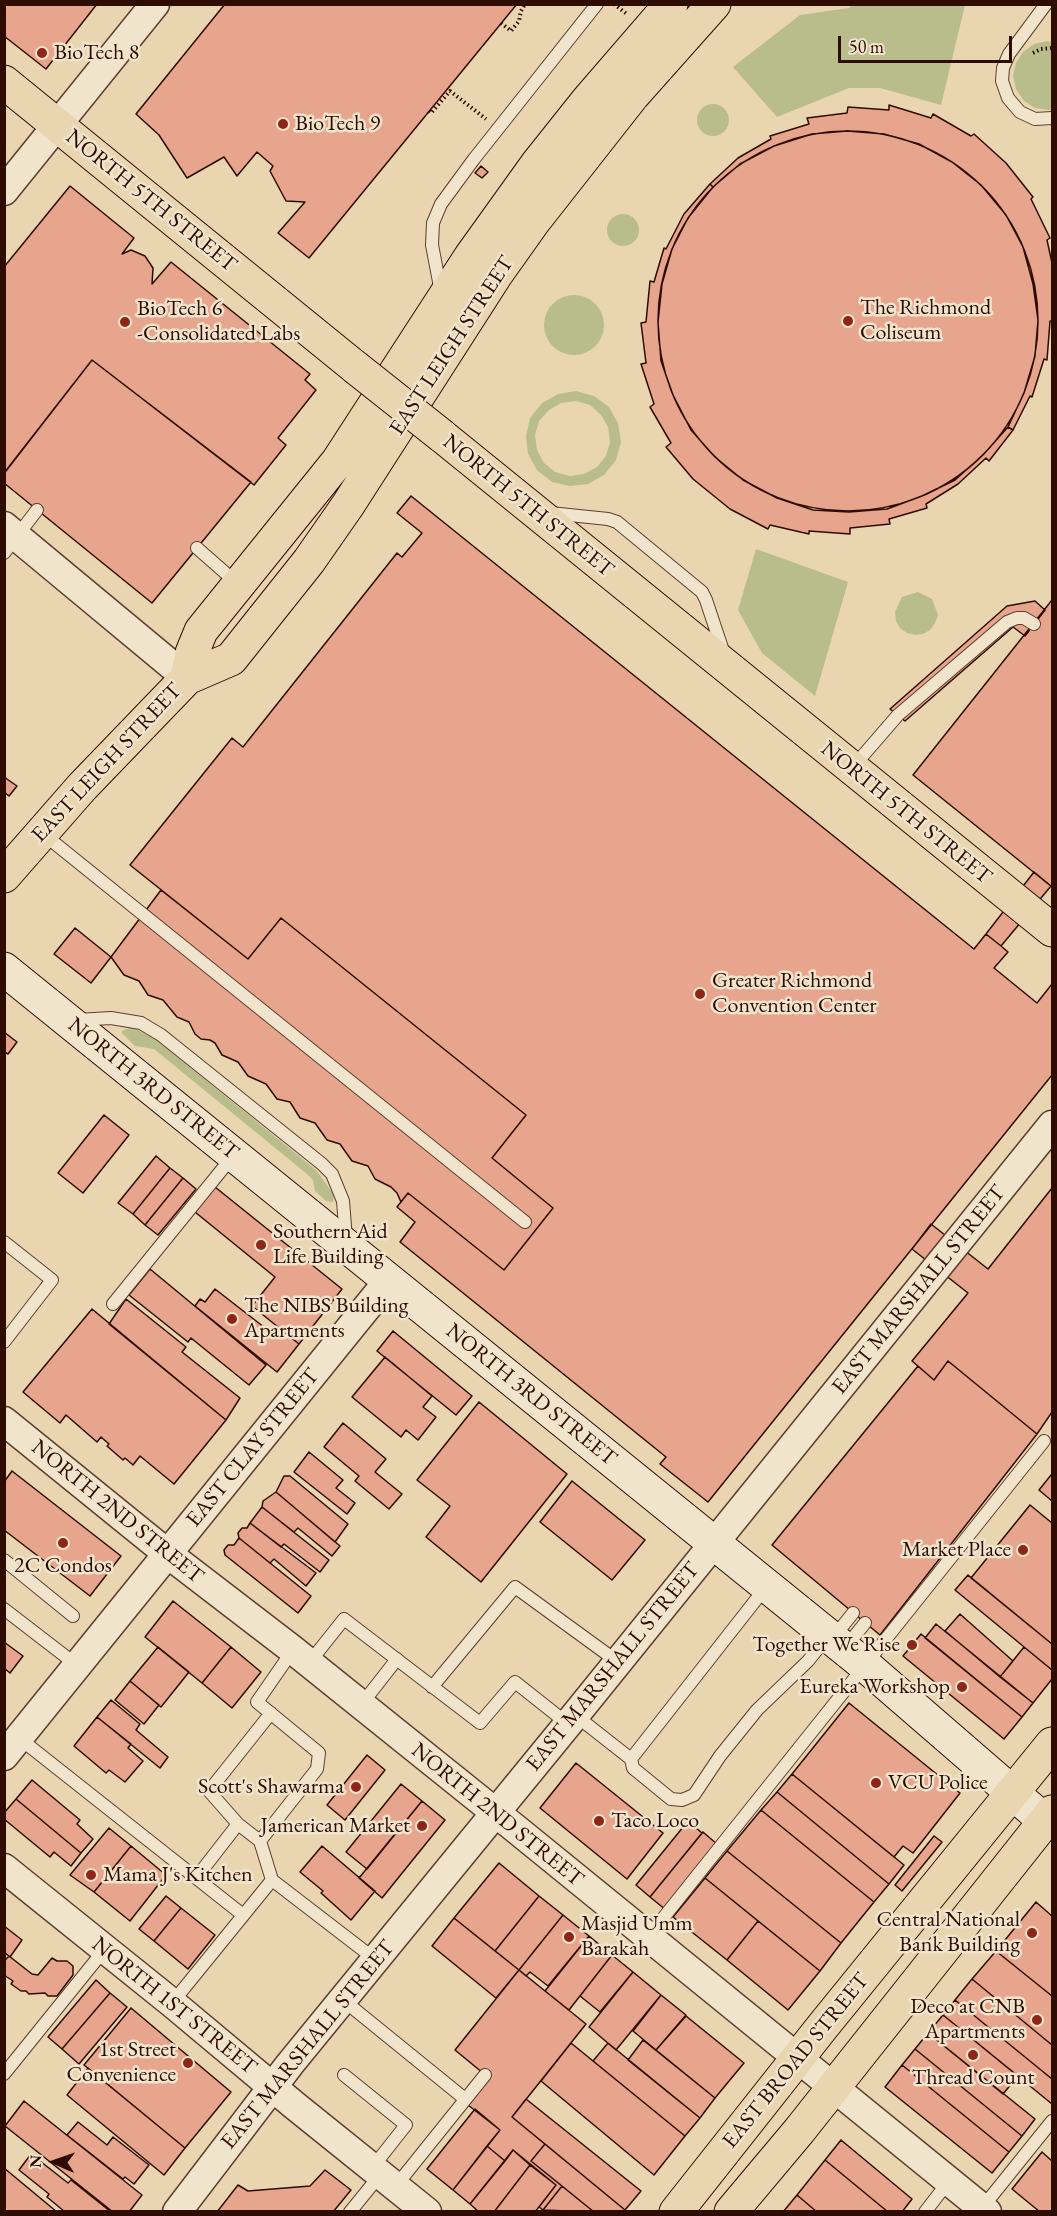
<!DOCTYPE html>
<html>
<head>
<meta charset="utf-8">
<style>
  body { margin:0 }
  #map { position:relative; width:1057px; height:2216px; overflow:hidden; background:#ead5b1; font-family:"EB Garamond",serif }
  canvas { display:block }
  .frame { position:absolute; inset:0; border:6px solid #2e0c02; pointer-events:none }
  .north { position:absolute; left:24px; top:2132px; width:60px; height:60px; -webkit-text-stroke:4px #f1e4cc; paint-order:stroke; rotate:272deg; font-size:16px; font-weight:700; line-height:24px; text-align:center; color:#2e0c02 }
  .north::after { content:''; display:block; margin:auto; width:21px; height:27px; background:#2e0c02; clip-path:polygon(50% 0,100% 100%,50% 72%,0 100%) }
  .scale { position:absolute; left:838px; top:36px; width:174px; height:27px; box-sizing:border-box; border:3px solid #2e0c02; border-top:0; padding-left:8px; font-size:18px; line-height:21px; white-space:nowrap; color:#2e0c02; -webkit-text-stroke:4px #f1e4cc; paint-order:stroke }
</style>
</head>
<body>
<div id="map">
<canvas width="1057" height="2216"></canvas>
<div class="frame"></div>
<div class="north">N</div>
<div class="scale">50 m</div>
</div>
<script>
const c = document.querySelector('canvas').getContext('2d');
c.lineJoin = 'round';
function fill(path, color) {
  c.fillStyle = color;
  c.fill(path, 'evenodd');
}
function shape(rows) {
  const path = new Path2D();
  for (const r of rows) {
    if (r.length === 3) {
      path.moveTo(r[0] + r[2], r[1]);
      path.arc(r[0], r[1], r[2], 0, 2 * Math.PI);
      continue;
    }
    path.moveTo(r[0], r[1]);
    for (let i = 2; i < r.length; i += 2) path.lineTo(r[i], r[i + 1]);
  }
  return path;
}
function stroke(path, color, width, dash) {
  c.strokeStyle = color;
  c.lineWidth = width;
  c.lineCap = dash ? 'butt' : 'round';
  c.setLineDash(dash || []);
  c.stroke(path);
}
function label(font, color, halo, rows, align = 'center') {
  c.font = font + ' "EB Garamond",serif';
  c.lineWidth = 5;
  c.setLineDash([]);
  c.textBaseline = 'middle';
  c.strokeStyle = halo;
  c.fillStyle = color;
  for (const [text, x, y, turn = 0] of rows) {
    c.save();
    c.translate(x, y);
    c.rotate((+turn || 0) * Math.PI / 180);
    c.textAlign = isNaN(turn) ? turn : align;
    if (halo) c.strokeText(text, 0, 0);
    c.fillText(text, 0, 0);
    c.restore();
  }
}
fill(shape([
  [852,5,965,5,941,105,880,88,849,88,777,117,733,67,800,15,849,8],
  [1047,41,1052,42,1052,110,1048,110,1035,108,1024,101,1016,89,1013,76,1016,63,1023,52,1034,44],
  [713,120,16],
  [623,230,16],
  [574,325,30],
  [576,391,594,396,609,407,618,423,621,442,616,460,604,475,588,484,570,486,552,482,537,470,528,454,526,436,530,418,542,403,558,394],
  [576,401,590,405,601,415,608,427,610,442,606,456,597,467,584,474,570,476,555,472,544,463,537,450,535,435,539,421,549,410,561,403],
  [756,549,848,582,815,696,762,653,738,610],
  [918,592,932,599,938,615,935,623,930,630,923,634,915,635,907,633,900,628,896,621,895,612,902,597],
  [129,1028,136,1029,155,1039,316,1170,334,1195,333,1202,326,1201,315,1191,313,1180,307,1174,154,1049,135,1046,122,1033,122,1031]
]), '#b8bd8b');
const building = shape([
  [4,4,97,4,46,69,4,36,4,4],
  [225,4,517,4,309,258,278,233,305,202,286,201,270,171,273,166,257,152,237,176,224,157,187,178,159,135,136,114,225,4],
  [889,105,931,118,933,114,971,136,974,134,1006,163,1033,197,1031,199,1050,238,1047,240,1052,263,1052,321,1050,321,1047,360,1044,359,1032,397,1030,396,1013,430,1008,427,1024,393,1035,356,1038,320,1033,284,1023,247,1006,215,981,185,952,162,919,144,884,134,847,131,812,134,774,146,740,164,713,187,710,184,738,158,771,139,770,136,809,124,807,118,847,113,848,107,889,110,889,105],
  [848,321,190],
  [481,166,488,172,482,178,475,173,481,166],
  [710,184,713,187,688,218,672,249,662,284,658,322,661,361,673,395,691,430,715,457,743,480,777,498,813,510,849,512,887,509,922,496,955,480,983,455,1008,427,1013,430,989,461,986,458,958,484,926,504,927,508,889,519,890,524,850,528,850,534,809,531,809,534,770,525,768,529,730,509,693,479,666,447,671,443,650,407,654,404,641,364,646,363,641,323,646,322,650,281,654,282,664,248,666,249,684,214,710,184],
  [70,186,134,238,122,254,131,250,145,256,153,268,152,284,171,262,310,374,305,380,316,390,278,438,286,445,254,485,92,360,6,471,4,469,4,267,70,186],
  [92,360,251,482,152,603,4,483,4,473,92,360],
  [411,496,974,949,986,934,1001,946,1008,952,994,968,1037,1003,1052,984,1052,1075,708,1502,660,1464,666,1457,400,1242,415,1222,397,1207,408,1193,504,1270,553,1208,492,1158,526,1115,281,918,248,959,130,865,232,738,243,747,397,553,402,557,422,533,397,513,411,496],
  [1052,600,1052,887,913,775,1052,600],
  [1035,601,1045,610,1025,636,1013,627,905,721,890,709,1007,606,1035,601],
  [4,777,17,786,9,796,4,792,4,777],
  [1034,872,1051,886,1001,946,986,934,1034,872],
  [161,890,248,959,281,918,526,1115,492,1158,553,1208,504,1270,408,1193,401,1202,397,1193,391,1187,375,1179,368,1166,352,1161,340,1144,327,1140,315,1123,300,1118,290,1102,277,1099,266,1084,248,1076,238,1062,222,1055,215,1043,210,1040,201,1039,195,1034,189,1022,177,1017,163,1000,148,995,139,981,124,975,111,957,161,890],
  [75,928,111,957,91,983,54,954,75,928],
  [4,1032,17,1042,8,1054,4,1052,4,1032],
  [104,1115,129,1135,83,1193,58,1173,104,1115],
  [156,1156,170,1168,133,1214,118,1203,156,1156],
  [170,1168,183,1178,145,1225,133,1214,170,1168],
  [183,1178,196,1189,158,1235,145,1225,183,1178],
  [215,1187,342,1289,299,1344,252,1306,275,1277,195,1212,215,1187],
  [1052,1188,1052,1412,1037,1434,948,1361,934,1380,912,1361,968,1293,912,1249,931,1224,988,1269,1052,1188],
  [150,1269,266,1365,249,1385,191,1338,188,1342,129,1295,150,1269],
  [215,1289,278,1338,283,1331,299,1344,277,1372,195,1306,200,1299,205,1302,215,1289],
  [126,1299,186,1347,182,1352,240,1398,226,1420,109,1324,126,1299],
  [92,1309,226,1420,174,1484,140,1456,133,1465,125,1458,123,1460,107,1446,109,1444,101,1437,97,1442,66,1415,60,1423,23,1392,92,1309],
  [393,1331,472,1396,456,1415,377,1351,393,1331],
  [385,1357,432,1396,423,1407,436,1417,418,1440,406,1430,401,1437,352,1397,385,1357],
  [948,1361,1037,1434,880,1635,772,1545,918,1366,934,1380,948,1361],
  [479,1402,567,1474,481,1582,426,1537,450,1506,417,1480,479,1402],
  [343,1423,386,1459,375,1472,402,1494,389,1509,355,1481,359,1476,324,1447,343,1423],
  [309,1452,343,1480,336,1488,355,1503,347,1514,294,1472,309,1452],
  [12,1471,121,1556,90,1596,4,1530,4,1482,12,1471],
  [1051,1475,1052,1477,1052,1501,1039,1490,1051,1475],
  [284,1476,290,1476,348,1524,335,1542,276,1492,284,1476],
  [572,1481,645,1540,612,1580,540,1522,572,1481],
  [276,1492,340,1546,332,1556,298,1528,294,1532,262,1507,263,1501,276,1492],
  [1030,1505,1052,1523,1052,1644,971,1578,1030,1505],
  [262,1507,329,1560,320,1572,284,1544,281,1547,250,1523,262,1507],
  [250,1523,316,1573,306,1586,274,1559,270,1563,239,1538,238,1533,242,1528,247,1528,250,1523],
  [239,1538,311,1596,298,1613,225,1555,224,1550,228,1545,234,1545,239,1538],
  [968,1575,1052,1644,1052,1670,955,1590,968,1575],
  [173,1601,231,1647,202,1683,145,1637,173,1601],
  [960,1614,1013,1661,1000,1677,945,1631,960,1614],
  [936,1624,1033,1703,1022,1717,925,1638,936,1624],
  [921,1634,1022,1717,1004,1739,903,1656,921,1634],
  [4,1642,23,1656,10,1673,4,1668,4,1642],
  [158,1647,189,1672,161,1707,130,1681,158,1647],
  [231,1647,261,1672,232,1708,202,1683,231,1647],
  [1024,1647,1052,1670,1052,1679,1033,1703,1000,1677,1024,1647],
  [130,1681,159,1705,144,1724,115,1700,130,1681],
  [111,1700,140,1724,136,1730,168,1757,160,1768,97,1717,111,1700],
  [849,1703,960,1793,913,1853,903,1846,894,1857,792,1774,849,1703],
  [97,1717,131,1744,128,1748,143,1761,125,1782,109,1770,106,1773,74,1746,97,1717],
  [367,1755,385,1770,345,1820,327,1805,367,1755],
  [576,1763,663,1833,627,1879,540,1808,576,1763],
  [792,1774,904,1865,889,1884,777,1792,792,1774],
  [32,1780,80,1820,77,1824,93,1839,81,1853,16,1799,32,1780],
  [401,1784,422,1801,367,1869,346,1852,401,1784],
  [777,1792,889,1884,874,1902,761,1810,777,1792],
  [16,1799,81,1853,71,1866,54,1852,50,1857,4,1819,4,1813,16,1799],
  [422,1801,445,1820,382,1898,359,1878,422,1801],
  [761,1810,874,1902,841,1943,727,1851,761,1810],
  [688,1821,702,1833,650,1897,636,1885,688,1821],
  [109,1828,131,1846,94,1892,70,1875,109,1828],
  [703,1832,718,1845,666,1910,650,1897,703,1832],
  [934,1836,942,1842,902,1891,895,1885,934,1836],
  [131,1846,166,1875,130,1921,94,1892,131,1846],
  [322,1846,375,1891,351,1920,321,1893,323,1891,300,1872,322,1846],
  [727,1851,841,1943,820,1971,705,1878,727,1851],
  [499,1863,539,1896,495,1951,454,1918,499,1863],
  [705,1878,758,1921,727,1960,673,1917,705,1878],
  [166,1896,181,1908,154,1941,139,1929,166,1896],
  [539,1896,563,1915,519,1970,495,1951,539,1896],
  [1036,1902,1052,1916,1052,1996,996,1951,1036,1902],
  [181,1908,215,1935,188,1969,154,1941,181,1908],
  [563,1915,589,1936,548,1986,530,1972,526,1976,519,1970,563,1915],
  [454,1918,519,1970,496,1998,432,1946,454,1918],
  [758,1921,820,1971,788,2010,727,1960,758,1921],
  [4,1926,22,1940,10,1957,4,1952,4,1926],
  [589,1936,612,1955,569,2010,545,1991,589,1936],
  [996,1951,1052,1996,1052,2045,972,1979,996,1951],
  [612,1955,633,1972,600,2012,580,1996,612,1955],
  [9,1956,32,1974,38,1975,52,1958,57,1961,67,1961,73,1966,73,1975,57,1996,48,1996,45,1993,29,1994,26,1991,21,1991,11,1984,13,1981,4,1975,4,1961,9,1956],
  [519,1970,586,2024,512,2117,545,2144,531,2161,562,2186,543,2210,539,2207,556,2185,513,2150,505,2161,487,2146,500,2130,468,2105,489,2078,455,2050,519,1970],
  [633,1972,661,1995,616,2050,589,2027,633,1972],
  [972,1979,1052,2045,1052,2079,955,2000,972,1979],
  [96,1980,110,1993,62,2049,48,2037,96,1980],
  [110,1993,127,2007,79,2064,62,2049,110,1993],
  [661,1995,686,2015,656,2050,633,2031,661,1995],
  [955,2000,1052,2079,1052,2104,943,2015,955,2000],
  [131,2008,231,2092,185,2148,84,2065,131,2008],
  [943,2015,1018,2076,1003,2094,928,2033,943,2015],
  [686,2016,744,2063,715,2098,656,2050,686,2016],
  [928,2033,1035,2119,1022,2136,915,2049,928,2033],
  [643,2040,715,2098,700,2118,628,2060,643,2040],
  [571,2043,685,2136,654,2175,541,2081,571,2043],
  [608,2043,700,2118,685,2136,593,2061,608,2043],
  [915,2049,1022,2136,1009,2152,902,2065,915,2049],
  [902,2065,1009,2152,992,2173,885,2087,902,2065],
  [88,2068,185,2148,164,2175,67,2095,88,2068],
  [526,2099,641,2191,625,2210,512,2117,526,2099],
  [24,2101,142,2195,129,2212,113,2212,5,2126,24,2101],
  [475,2109,500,2130,453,2190,427,2169,475,2109],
  [78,2122,107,2145,113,2137,149,2165,134,2184,125,2177,123,2179,67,2135,78,2122],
  [841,2140,912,2199,902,2212,888,2212,825,2160,841,2140],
  [545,2144,625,2210,624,2212,594,2212,531,2161,545,2144],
  [487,2146,505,2161,470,2204,453,2190,487,2146],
  [513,2150,530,2165,494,2212,479,2212,470,2204,513,2150],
  [1042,2152,1052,2161,1052,2212,1040,2212,1012,2189,1042,2152],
  [31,2154,68,2183,71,2180,111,2212,65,2212,47,2197,49,2194,19,2170,31,2154],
  [825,2160,888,2212,817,2212,797,2195,825,2160],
  [530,2165,556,2185,535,2212,494,2212,530,2165],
  [4,2168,57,2212,4,2212,4,2168],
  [325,2170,351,2190,333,2212,217,2212,238,2185,248,2191,310,2186,325,2170],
  [562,2186,594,2212,543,2210,562,2186],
  [797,2195,817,2212,783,2212,797,2195]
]);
fill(building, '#e6a58c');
stroke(building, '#2e0c02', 1.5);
const service = shape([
  [1046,4,1009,54,1003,68,1002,81,1008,98,1020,112,1035,119,1052,118],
  [441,292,432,245,433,223,441,204,474,159,597,4],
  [550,513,608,519,617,522,702,592,706,600,724,654],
  [197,548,238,584],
  [4,553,37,510],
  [853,767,898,715,1007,622,1017,618,1024,618,1034,624],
  [42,833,525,1222],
  [77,1020,111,1018,141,1023,161,1035,322,1164,332,1174,343,1201,346,1239],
  [4,1242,52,1280,4,1342],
  [113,1304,233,1156],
  [4,1560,73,1616],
  [766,1587,631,1759,633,1768,671,1799,682,1800,694,1795,720,1756,757,1710,808,1661,827,1637],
  [4,1609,78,1666],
  [833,1638,853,1613],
  [845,1648,865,1623],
  [293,1650,257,1702,319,1753,317,1769,260,1841,272,1880,376,1960],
  [309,1663,344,1619,480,1723,515,1682,568,1724],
  [432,1687,515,1587,618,1662],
  [361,1705,397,1659],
  [575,1715,631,1759],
  [19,1738,243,1915],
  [238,1824,260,1841],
  [196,1878,238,1824,209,1791,271,1713],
  [648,1937,1044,1441],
  [343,2000,465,2099],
  [172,2003,272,1880],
  [4,2074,105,1949],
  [344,2075,406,2125,372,2168],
  [395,2187,485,2075],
  [982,2208,1052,2121],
  [350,2212,380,2175],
  [925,2212,949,2181]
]);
const tertiary = shape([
  [4,191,155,4],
  [4,526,187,678],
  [4,1421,168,1554,293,1650,516,1829,987,2212],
  [4,1756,389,1280],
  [4,1868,172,2003,294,2105,427,2212],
  [177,2212,290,2064,568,1724,1052,1125]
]);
const secondary = shape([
  [4,969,866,1666,1045,1821]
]);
const primary = shape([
  [4,82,355,367],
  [442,436,1052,930],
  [187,678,192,653,201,631,338,461,471,256,537,164,588,100,671,4],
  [4,876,82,787,187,678,231,659,309,561,348,505,495,276,534,221,633,95,714,4],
  [676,2212,823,2026,1052,1744],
  [731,2212,799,2131,1052,1812]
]);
stroke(service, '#5d3e2e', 14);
stroke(tertiary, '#5d3e2e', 31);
stroke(secondary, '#2e0c02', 35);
stroke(primary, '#2e0c02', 35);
stroke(shape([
  [614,4,628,15],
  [501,23,511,31,519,21,521,11,525,4],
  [1033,53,1041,49,1052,48],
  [429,111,431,113,450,91,486,119]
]), '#2e0c02', 4, [1.5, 3]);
stroke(service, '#f1e4cc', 12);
stroke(tertiary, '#f1e4cc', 28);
stroke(secondary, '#f1e4cc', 33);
stroke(primary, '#ead5b1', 33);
const primaryBridge = shape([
  [355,367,442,436]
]);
stroke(primaryBridge, '#2e0c02', 35, []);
stroke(primaryBridge, '#ead5b1', 33);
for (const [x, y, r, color] of [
  [42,53,6,"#8f2418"],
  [283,124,6,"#8f2418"],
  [848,321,6,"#8f2418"],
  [125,322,6,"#8f2418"],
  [700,994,6,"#8f2418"],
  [261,1245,6,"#8f2418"],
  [232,1319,6,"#8f2418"],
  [63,1543,6,"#8f2418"],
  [1023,1550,6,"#8f2418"],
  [912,1645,6,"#8f2418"],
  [962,1687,6,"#8f2418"],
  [876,1783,6,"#8f2418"],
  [356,1787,6,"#8f2418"],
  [599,1821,6,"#8f2418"],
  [422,1826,6,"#8f2418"],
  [91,1875,6,"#8f2418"],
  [1032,1933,6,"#8f2418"],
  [569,1937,6,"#8f2418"],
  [1037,2020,6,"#8f2418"],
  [973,2055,6,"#8f2418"],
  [188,2063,6,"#8f2418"]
]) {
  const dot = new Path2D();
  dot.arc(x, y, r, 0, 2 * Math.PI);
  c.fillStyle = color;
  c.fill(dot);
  stroke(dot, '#f1e4cc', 2);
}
label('22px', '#2e0c02', '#f1e4cc', [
  ["BioTech 8",54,53],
  ["BioTech 9",295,124],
  ["The Richmond",860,308],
  ["Coliseum",860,333],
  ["BioTech 6",137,309],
  ["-Consolidated Labs",137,334],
  ["Greater Richmond",712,981],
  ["Convention Center",712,1006],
  ["Southern Aid",273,1232],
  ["Life Building",273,1257],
  ["The NIBS Building",244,1306],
  ["Apartments",244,1331],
  ["Market Place",1011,1550,"right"],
  ["2C Condos",63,1566,"center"],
  ["Together We Rise",900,1645,"right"],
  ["Eureka Workshop",950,1687,"right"],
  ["VCU Police",888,1783],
  ["Scott's Shawarma",344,1787,"right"],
  ["Taco Loco",611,1821],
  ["Jamerican Market",410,1826,"right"],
  ["Mama J's Kitchen",103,1875],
  ["Central National",1020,1920,"right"],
  ["Bank Building",1020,1945,"right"],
  ["Masjid Umm",581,1924],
  ["Barakah",581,1949],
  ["Deco at CNB",1025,2007,"right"],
  ["Apartments",1025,2032,"right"],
  ["1st Street",176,2050,"right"],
  ["Convenience",176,2075,"right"],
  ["Thread Count",973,2078,"center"]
], 'left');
label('22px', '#2e0c02', '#f1e4cc', [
  ["NORTH 5TH STREET",151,201,39],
  ["EAST LEIGH STREET",452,346,-57],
  ["NORTH 5TH STREET",528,506,39],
  ["EAST LEIGH STREET",107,763,-47],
  ["NORTH 5TH STREET",906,813,39],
  ["NORTH 3RD STREET",153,1089,39],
  ["EAST MARSHALL STREET",919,1290,-51],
  ["NORTH 3RD STREET",531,1395,39],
  ["EAST CLAY STREET",253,1448,-51],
  ["NORTH 2ND STREET",117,1512,39],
  ["EAST MARSHALL STREET",613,1667,-51],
  ["NORTH 2ND STREET",497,1815,39],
  ["NORTH 1ST STREET",174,2006,39],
  ["EAST MARSHALL STREET",308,2045,-51],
  ["EAST BROAD STREET",796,2061,-51]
]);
</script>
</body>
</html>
